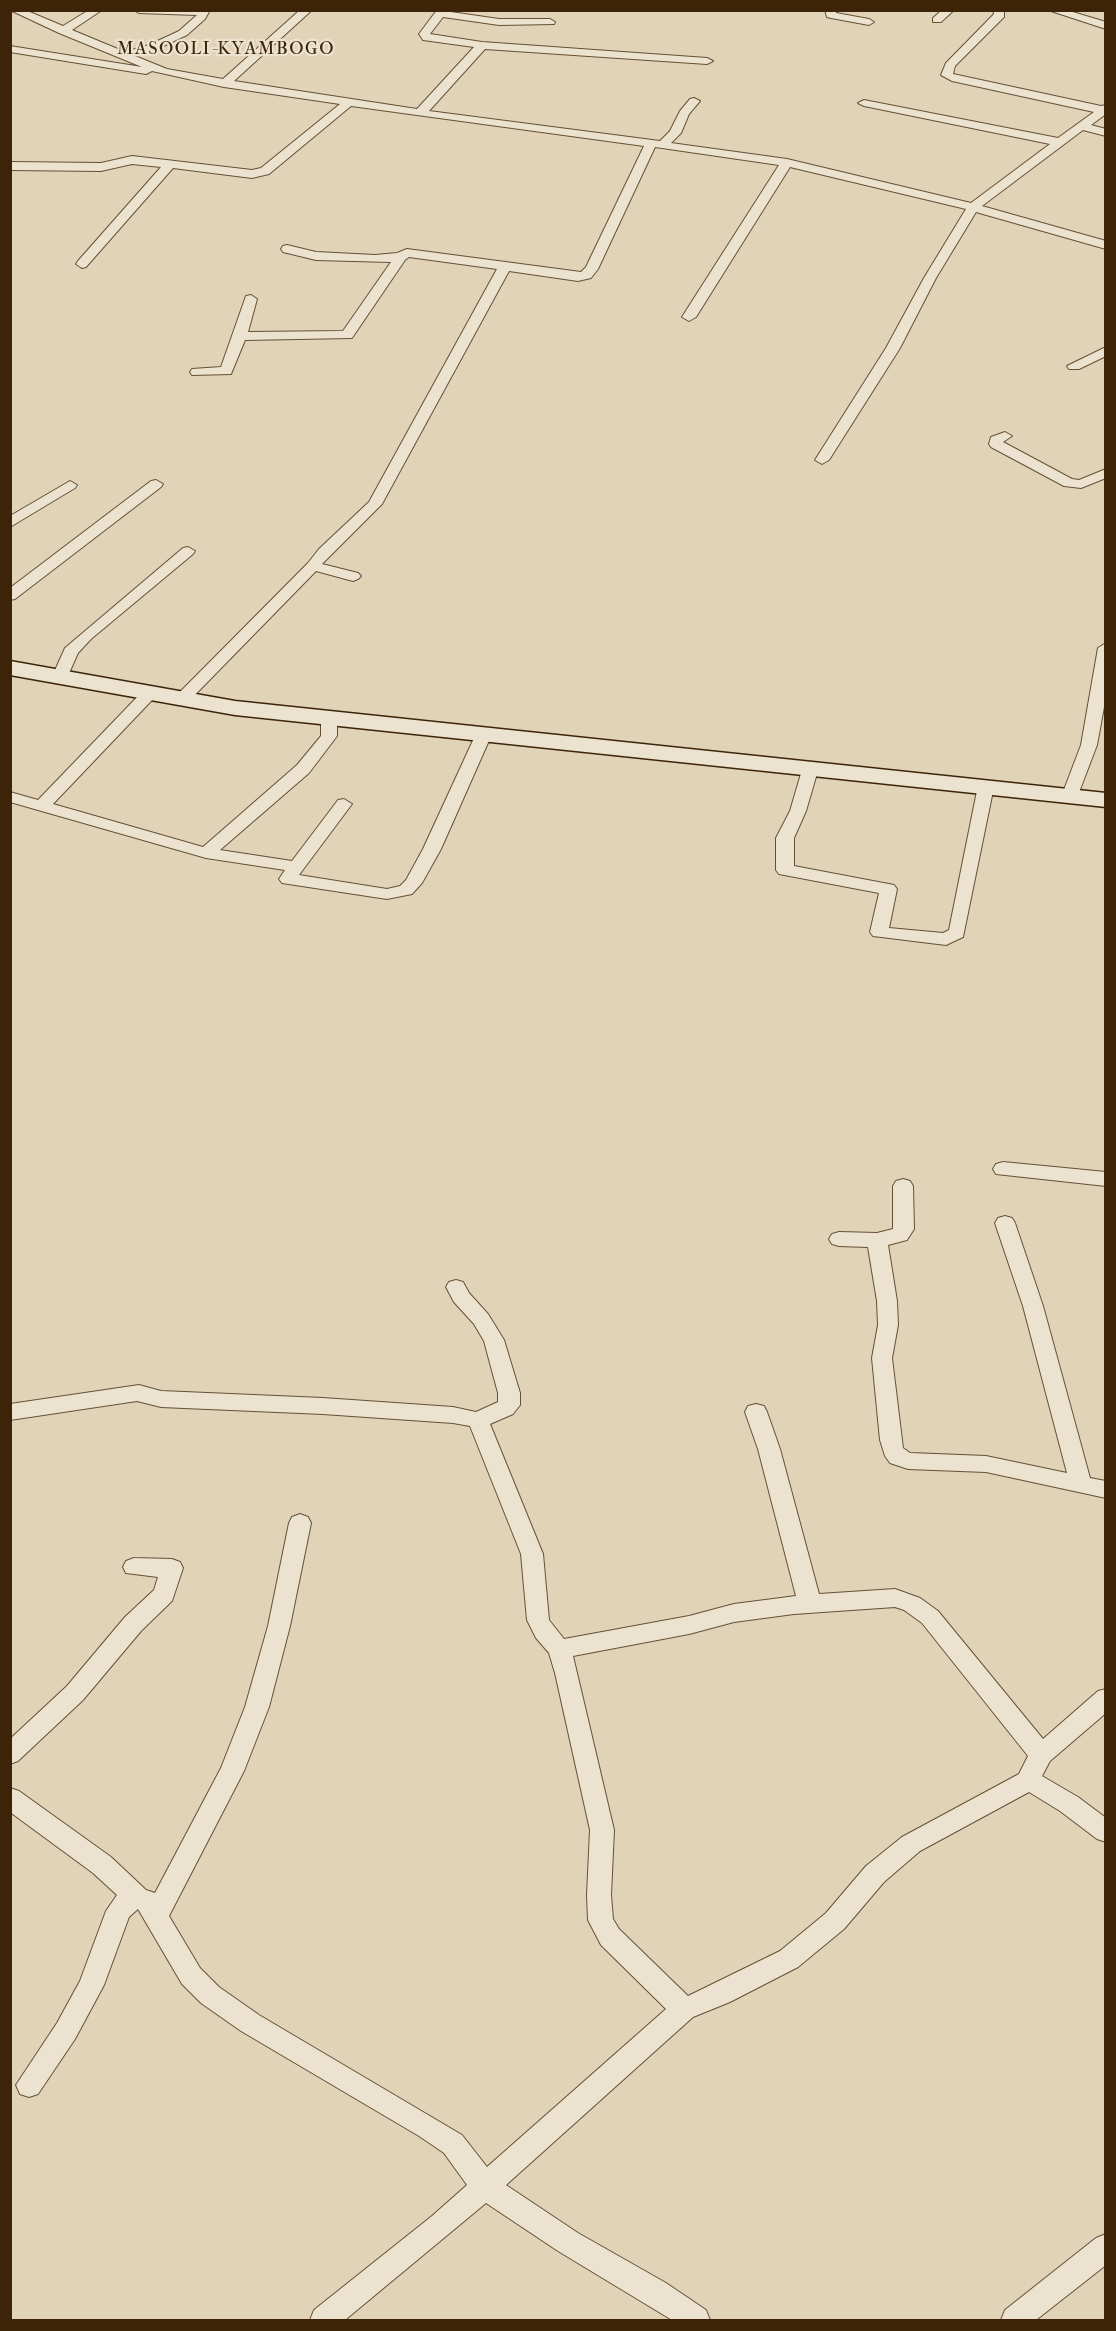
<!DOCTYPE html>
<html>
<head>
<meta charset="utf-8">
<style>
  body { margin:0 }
  #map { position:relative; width:1116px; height:2331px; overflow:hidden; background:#e1d3b7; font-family:"IM FELL French Canon",serif }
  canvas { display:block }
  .frame { position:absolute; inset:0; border:12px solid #3d2408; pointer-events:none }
</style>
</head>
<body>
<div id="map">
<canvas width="1116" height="2331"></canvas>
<div class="frame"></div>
</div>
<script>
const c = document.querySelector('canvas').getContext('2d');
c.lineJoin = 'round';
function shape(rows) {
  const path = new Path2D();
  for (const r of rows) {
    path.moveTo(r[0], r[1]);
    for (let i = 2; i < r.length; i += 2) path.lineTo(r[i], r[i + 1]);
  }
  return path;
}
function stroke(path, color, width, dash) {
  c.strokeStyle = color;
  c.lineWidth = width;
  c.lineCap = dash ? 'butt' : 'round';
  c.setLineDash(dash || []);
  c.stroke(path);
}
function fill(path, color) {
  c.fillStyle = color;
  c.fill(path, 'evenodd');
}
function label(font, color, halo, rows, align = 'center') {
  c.font = font + ' "IM FELL French Canon",serif';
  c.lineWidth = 4.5;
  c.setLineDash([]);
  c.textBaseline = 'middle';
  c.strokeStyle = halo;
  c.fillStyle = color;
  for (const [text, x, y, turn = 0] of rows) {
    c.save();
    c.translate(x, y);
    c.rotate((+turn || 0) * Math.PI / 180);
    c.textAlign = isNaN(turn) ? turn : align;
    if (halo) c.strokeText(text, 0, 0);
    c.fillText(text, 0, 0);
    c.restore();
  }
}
const street = shape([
  [10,10,25,10,63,26,89,10,102,10,72,30,125,52,149,45,179,31,197,15,139,13,134,10,210,10,205,19,187,35,157,49,135,56,167,69,223,79,300,10,312,10,234,81,417,109,474,47,423,40,419,34,437,10,499,19,550,19,555,22,554,24,499,25,443,17,430,34,482,42,707,58,713,61,707,64,485,49,429,111,660,141,670,131,680,111,690,99,694,98,700,101,689,114,681,133,671,143,787,159,971,203,1050,144,864,106,858,103,864,100,1058,138,1094,112,952,81,941,75,946,63,994,14,993,10,1004,10,1004,17,955,66,953,74,1101,106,1106,105,1106,114,1091,125,1106,129,1106,136,1083,130,982,206,1106,241,1106,249,976,212,936,278,900,348,829,460,822,464,815,460,886,348,924,278,966,209,790,167,696,317,689,321,682,317,779,165,655,147,598,269,591,278,578,281,509,271,382,504,322,564,358,573,361,576,358,579,353,581,316,571,187,703,181,705,175,703,173,700,175,697,308,563,319,549,369,502,497,269,409,257,405,260,352,338,245,340,231,374,192,375,190,372,192,369,221,367,246,296,251,295,257,299,248,332,343,331,391,262,316,260,283,252,281,249,283,246,287,245,316,252,375,255,397,253,407,249,581,272,586,267,644,146,351,106,269,174,252,178,173,168,86,267,82,268,76,264,78,261,161,167,132,164,101,171,10,170,10,162,101,163,132,156,252,170,261,168,340,104,224,87,152,71,146,74,10,52,10,46,142,67,59,33,10,10],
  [825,10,836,10,836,13,869,19,874,22,869,25,831,18,827,17,825,10],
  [942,10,954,10,941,22,933,22,933,18,942,10],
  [1048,10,1066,10,1106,22,1106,29,1048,10],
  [1106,347,1106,356,1079,369,1069,369,1067,366,1106,347],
  [1005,432,1012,436,1003,442,1072,479,1079,480,1106,469,1106,478,1081,488,1064,486,991,447,989,444,991,437,1005,432],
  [156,480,163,484,161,487,15,599,10,600,10,588,151,481,156,480],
  [70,481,77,485,75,488,10,527,10,516,70,481],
  [188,547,195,551,193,554,91,639,78,653,66,680,54,680,52,677,65,648,183,548,188,547],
  [1106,643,1106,696,1097,745,1078,795,1070,800,1062,795,1081,745,1098,648,1106,643],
  [148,690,156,695,154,698,53,804,203,847,297,765,321,736,321,720,323,717,335,717,337,720,337,736,309,773,220,850,292,861,338,800,344,799,352,804,299,875,387,889,400,886,406,880,423,849,475,736,483,731,491,736,441,849,422,883,412,894,387,899,282,883,279,879,285,870,206,858,10,802,10,792,38,800,142,692,148,690],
  [810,765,818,770,806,811,794,838,794,866,894,885,897,889,889,928,943,933,949,930,978,786,980,782,992,782,994,786,963,937,946,945,873,936,870,932,879,893,779,874,776,870,776,838,790,811,802,770,810,765],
  [1003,1162,1106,1172,1106,1186,996,1174,993,1169,996,1164,1003,1162],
  [903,1179,910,1181,913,1186,914,1229,907,1240,888,1245,897,1301,898,1325,892,1358,903,1448,910,1453,986,1456,1067,1473,1023,1306,995,1223,998,1218,1005,1216,1012,1218,1015,1223,1043,1306,1090,1478,1106,1481,1106,1498,986,1472,908,1469,890,1463,885,1456,880,1440,872,1358,878,1325,877,1301,868,1247,839,1246,832,1244,829,1239,832,1234,839,1232,877,1233,893,1229,893,1186,896,1181,903,1179],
  [456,1280,463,1282,469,1293,488,1314,504,1340,520,1393,520,1405,513,1414,490,1424,543,1554,549,1620,564,1639,689,1616,734,1604,796,1596,758,1449,745,1412,748,1406,756,1404,764,1406,767,1412,780,1449,819,1594,895,1589,920,1598,938,1611,1043,1739,1098,1691,1106,1689,1106,1713,1050,1761,1042,1776,1078,1797,1106,1818,1106,1842,1097,1839,1060,1811,1029,1792,920,1851,884,1882,844,1929,798,1967,730,2002,693,2017,506,2185,578,2233,666,2283,706,2310,710,2320,672,2320,558,2251,486,2203,345,2320,310,2320,314,2310,432,2216,467,2185,444,2153,419,2136,241,2031,201,2003,182,1984,138,1909,129,1917,104,1985,75,2039,38,2094,29,2097,20,2094,16,2085,57,2023,80,1981,106,1911,117,1895,93,1873,10,1812,10,1788,19,1791,111,1857,146,1890,155,1893,221,1768,245,1707,268,1626,289,1523,292,1517,300,1514,308,1517,311,1523,290,1626,269,1707,244,1771,169,1916,200,1968,219,1987,259,2015,462,2135,487,2167,666,2009,601,1945,588,1920,587,1895,590,1830,555,1673,549,1653,536,1638,527,1620,521,1554,470,1426,453,1423,323,1414,161,1407,137,1401,10,1420,10,1404,139,1385,161,1391,323,1398,453,1407,476,1412,498,1402,498,1393,484,1341,474,1324,454,1302,446,1287,449,1282,456,1280],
  [895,1607,904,1610,922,1623,1028,1756,1019,1774,902,1837,866,1866,826,1913,780,1951,688,1996,619,1929,613,1919,611,1895,614,1830,573,1656,689,1634,734,1622,794,1614,895,1607],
  [134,1558,172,1559,180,1562,183,1568,172,1601,141,1631,83,1700,18,1761,10,1764,10,1739,67,1686,125,1617,154,1590,158,1577,126,1573,123,1567,126,1561,134,1558],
  [1106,2234,1106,2265,1036,2320,1001,2320,1005,2310,1096,2238,1106,2234]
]);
const secondary = shape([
  [10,661,235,701,1106,793,1106,807,235,715,10,675,10,661]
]);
stroke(street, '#665034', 2);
stroke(secondary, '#3d2408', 3);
fill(street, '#ece2d0');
fill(secondary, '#ece2d0');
c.letterSpacing = '1.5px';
label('18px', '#3d2408', '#ece2d0', [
  ["MASOOLI-KYAMBOGO",226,50]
]);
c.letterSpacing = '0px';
</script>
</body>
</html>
